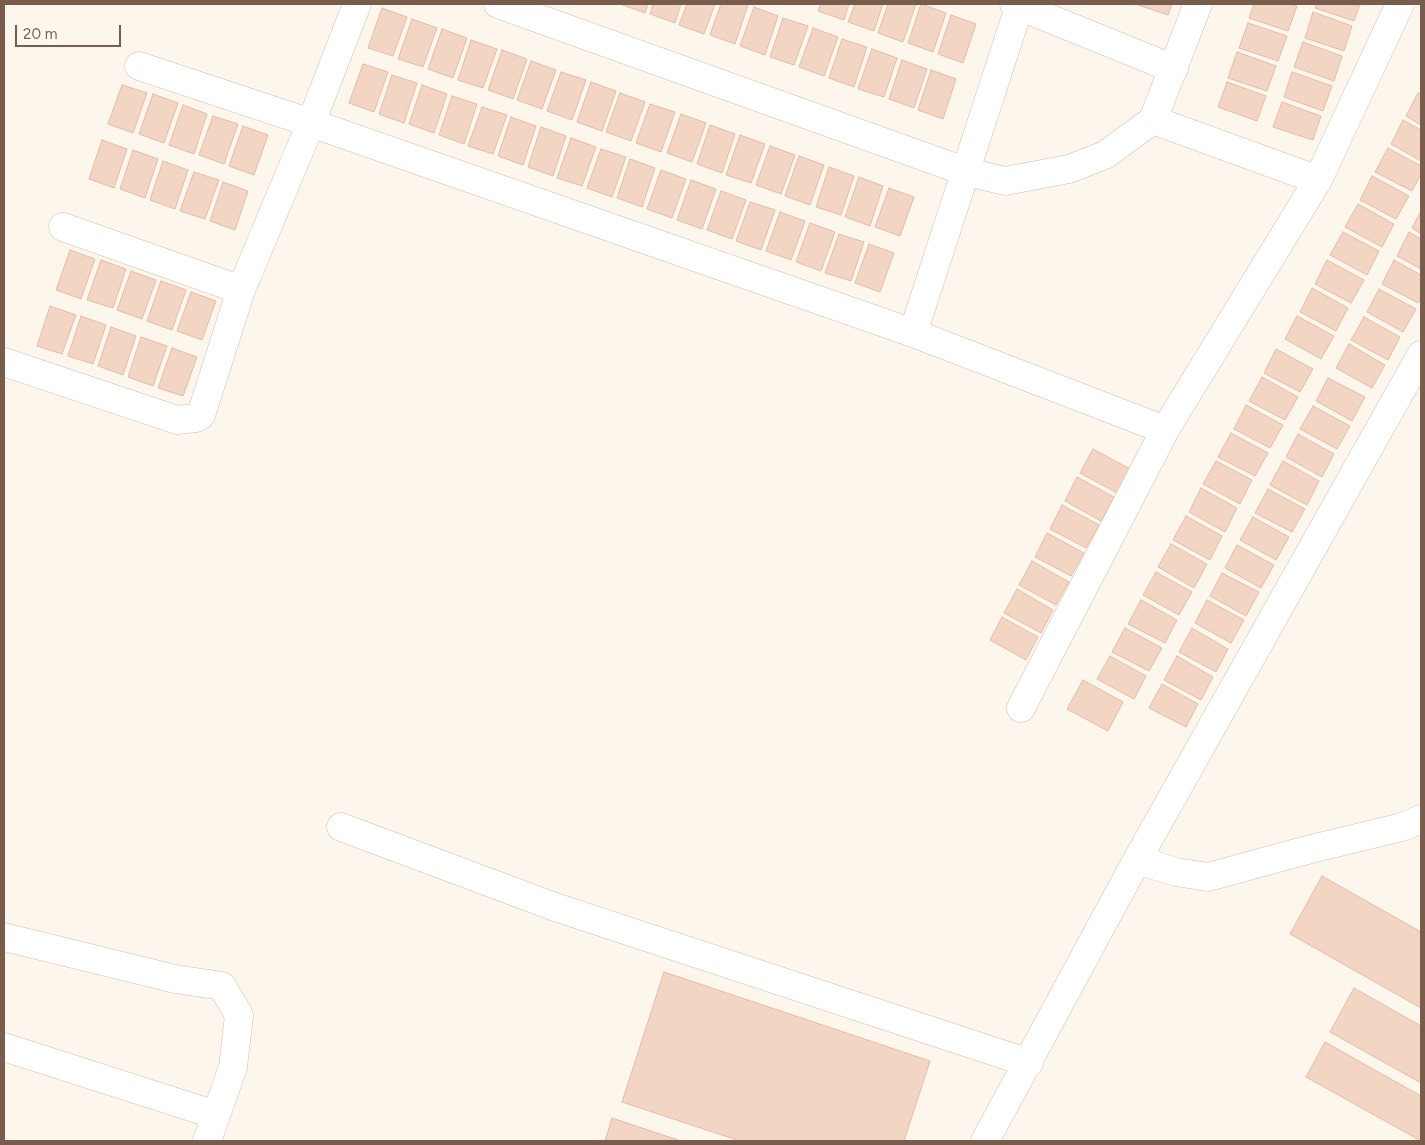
<!DOCTYPE html>
<html>
<head>
<meta charset="utf-8">
<style>
  body { margin:0 }
  #map { position:relative; width:1425px; height:1145px; overflow:hidden; background:#fdf6ec; font-family:Figtree,sans-serif }
  canvas { display:block }
  .frame { position:absolute; inset:0; border:5px solid #7a5c4d; pointer-events:none }
  .scale { position:absolute; left:15px; top:25px; width:106px; height:22px; box-sizing:border-box; border:2px solid #7a5c4d; border-top:0; padding-left:6px; font-size:15px; line-height:18px; white-space:nowrap; color:#7a5c4d; -webkit-text-stroke:4px #fffaf3; paint-order:stroke }
</style>
</head>
<body>
<div id="map">
<canvas width="1425" height="1145"></canvas>
<div class="frame"></div>
<div class="scale">20 m</div>
</div>
<script>
const c = document.querySelector('canvas').getContext('2d');
c.lineJoin = 'round';
function fill(path, color) {
  c.fillStyle = color;
  c.fill(path, 'evenodd');
}
function shape(rows) {
  const path = new Path2D();
  for (const r of rows) {
    path.moveTo(r[0], r[1]);
    for (let i = 2; i < r.length; i += 2) path.lineTo(r[i], r[i + 1]);
  }
  return path;
}
function stroke(path, color, width, dash) {
  c.strokeStyle = color;
  c.lineWidth = width;
  c.lineCap = dash ? 'butt' : 'round';
  c.setLineDash(dash || []);
  c.stroke(path);
}
const building = shape([
  [620,4,648,4,645,13,620,4],
  [653,4,681,4,675,23,650,14,653,4],
  [687,4,715,4,704,34,679,25,687,4],
  [721,4,744,4,748,5,735,44,710,35,721,4],
  [821,4,849,4,844,20,818,11,821,4],
  [855,4,883,4,874,31,848,22,855,4],
  [888,4,916,4,903,42,878,33,888,4],
  [921,4,946,13,933,52,908,43,921,4],
  [1135,4,1172,4,1168,15,1135,4],
  [1254,4,1289,4,1297,6,1288,31,1249,18,1254,4],
  [1317,4,1360,4,1354,21,1315,8,1317,4],
  [754,7,778,16,765,55,740,46,754,7],
  [382,8,407,17,393,56,368,48,382,8],
  [1313,12,1352,26,1344,51,1305,38,1313,12],
  [951,15,976,24,963,63,938,54,951,15],
  [783,18,808,26,794,65,770,57,783,18],
  [412,19,437,28,423,67,398,59,412,19],
  [1248,23,1287,36,1278,61,1239,48,1248,23],
  [813,28,838,37,824,76,799,67,813,28],
  [442,29,467,38,453,78,428,69,442,29],
  [842,39,867,47,854,87,829,78,842,39],
  [471,40,497,49,483,88,458,80,471,40],
  [1303,42,1342,56,1334,81,1294,67,1303,42],
  [872,49,897,58,884,97,858,89,872,49],
  [502,50,527,59,513,99,488,90,502,50],
  [1237,52,1276,66,1267,91,1228,78,1237,52],
  [902,60,927,69,914,108,889,99,902,60],
  [531,61,556,70,542,109,517,100,531,61],
  [363,64,388,72,374,112,349,103,363,64],
  [931,70,956,79,943,119,918,110,931,70],
  [561,72,586,80,572,120,547,111,561,72],
  [1292,72,1332,86,1323,111,1284,97,1292,72],
  [392,75,417,83,404,123,379,114,392,75],
  [591,82,616,91,602,131,577,122,591,82],
  [1227,82,1266,96,1257,121,1218,107,1227,82],
  [122,85,147,93,133,133,108,124,122,85],
  [422,85,447,94,434,133,409,124,422,85],
  [620,93,645,102,631,141,606,132,620,93],
  [1418,93,1421,95,1421,125,1406,116,1418,93],
  [153,94,178,103,164,143,139,134,153,94],
  [452,96,477,104,464,144,439,135,452,96],
  [1282,102,1321,116,1313,140,1273,127,1282,102],
  [650,104,675,112,661,152,636,143,650,104],
  [183,105,207,114,194,154,169,145,183,105],
  [482,107,507,115,493,154,468,146,482,107],
  [681,114,706,123,692,162,667,153,681,114],
  [213,116,238,124,224,164,199,155,213,116],
  [511,117,536,126,523,165,498,156,511,117],
  [1403,120,1421,130,1421,161,1391,144,1403,120],
  [710,125,735,134,722,173,697,164,710,125],
  [243,126,268,135,254,175,229,166,243,126],
  [541,127,566,136,553,176,528,167,541,127],
  [740,135,765,144,751,183,726,175,740,135],
  [571,138,596,147,582,186,557,178,571,138],
  [102,140,127,149,114,188,89,179,102,140],
  [770,146,795,155,781,194,756,185,770,146],
  [1388,148,1421,166,1421,174,1412,191,1375,172,1388,148],
  [601,149,626,157,612,197,587,188,601,149],
  [133,150,158,159,145,198,120,189,133,150],
  [799,156,824,165,810,205,785,196,799,156],
  [630,159,655,168,642,207,617,198,630,159],
  [163,161,188,170,175,209,150,200,163,161],
  [829,167,854,176,841,215,816,207,829,167],
  [661,170,686,179,672,218,647,209,661,170],
  [194,172,219,180,205,219,180,211,194,172],
  [1372,176,1409,196,1396,219,1360,200,1372,176],
  [859,177,883,186,870,226,845,217,859,177],
  [691,180,716,189,702,229,677,220,691,180],
  [223,182,248,191,235,230,210,221,223,182],
  [889,188,914,197,900,236,875,227,889,188],
  [721,191,746,200,732,239,707,230,721,191],
  [750,202,775,210,761,250,736,241,750,202],
  [1358,204,1394,224,1382,247,1345,227,1358,204],
  [1421,211,1421,234,1412,228,1421,211],
  [780,212,805,221,791,260,766,251,780,212],
  [810,223,835,232,821,271,796,262,810,223],
  [1343,232,1379,251,1367,275,1330,255,1343,232],
  [1409,232,1421,239,1421,269,1397,256,1409,232],
  [839,234,864,242,851,281,825,273,839,234],
  [869,244,894,253,880,292,855,283,869,244],
  [70,250,95,259,81,299,56,290,70,250],
  [101,260,126,269,113,308,87,300,101,260],
  [1327,260,1364,280,1351,303,1315,284,1327,260],
  [1394,260,1421,275,1421,298,1418,303,1382,284,1394,260],
  [131,271,156,280,142,319,117,310,131,271],
  [161,281,186,290,172,330,147,321,161,281],
  [1312,288,1348,308,1336,331,1300,312,1312,288],
  [1379,289,1416,309,1403,332,1367,312,1379,289],
  [191,292,216,301,202,340,177,331,191,292],
  [50,306,76,315,62,354,37,346,50,306],
  [81,316,106,325,93,364,68,356,81,316],
  [1297,316,1334,336,1321,359,1285,339,1297,316],
  [1364,317,1400,337,1388,360,1351,340,1364,317],
  [111,327,136,336,123,375,98,366,111,327],
  [141,337,167,346,153,386,128,377,141,337],
  [1349,344,1385,365,1372,388,1336,368,1349,344],
  [172,348,197,357,183,396,158,388,172,348],
  [1276,349,1313,369,1300,392,1264,373,1276,349],
  [1262,377,1298,397,1285,420,1249,401,1262,377],
  [1328,378,1365,397,1352,421,1316,401,1328,378],
  [1246,405,1283,425,1270,448,1234,429,1246,405],
  [1313,406,1350,426,1337,449,1300,429,1313,406],
  [1231,433,1268,453,1255,476,1218,457,1231,433],
  [1298,434,1334,454,1322,477,1286,457,1298,434],
  [1093,449,1130,469,1117,493,1080,473,1093,449],
  [1216,461,1252,480,1240,504,1203,484,1216,461],
  [1283,461,1319,481,1307,505,1270,485,1283,461],
  [1077,477,1114,497,1101,521,1065,501,1077,477],
  [1201,488,1237,508,1225,532,1189,512,1201,488],
  [1268,489,1305,509,1292,532,1255,513,1268,489],
  [1062,505,1099,525,1086,548,1050,529,1062,505],
  [1186,516,1222,536,1210,560,1173,540,1186,516],
  [1253,517,1289,537,1276,560,1240,540,1253,517],
  [1047,533,1084,553,1071,576,1035,557,1047,533],
  [1171,544,1207,564,1194,588,1158,567,1171,544],
  [1237,545,1274,565,1261,588,1225,568,1237,545],
  [1032,561,1069,582,1056,605,1019,585,1032,561],
  [1156,572,1192,592,1179,615,1143,595,1156,572],
  [1222,573,1259,592,1246,616,1210,596,1222,573],
  [1017,589,1053,610,1041,633,1004,613,1017,589],
  [1141,600,1177,620,1165,643,1128,624,1141,600],
  [1207,600,1244,620,1231,643,1195,623,1207,600],
  [1002,617,1038,637,1026,660,990,640,1002,617],
  [1125,628,1162,648,1149,671,1112,652,1125,628],
  [1192,628,1228,649,1216,672,1179,652,1192,628],
  [1110,656,1146,676,1134,699,1097,679,1110,656],
  [1177,656,1213,677,1201,700,1164,680,1177,656],
  [1083,680,1123,702,1108,731,1067,709,1083,680],
  [1162,684,1198,704,1186,727,1149,708,1162,684],
  [1322,876,1421,932,1421,1008,1290,934,1322,876],
  [664,972,930,1061,904,1141,740,1141,622,1102,664,972],
  [1354,988,1421,1026,1421,1083,1330,1032,1354,988],
  [1325,1042,1421,1096,1421,1141,1306,1077,1325,1042],
  [612,1118,681,1141,605,1141,612,1118]
]);
fill(building, '#f3d5c3');
stroke(building, '#e6bba3', 1);
const minor = shape([
  [498,4,967,172,1005,181,1069,169,1105,155,1153,120,1198,4],
  [1014,4,1174,69],
  [139,66,311,123,913,333,1165,430,1318,180,1400,4],
  [1153,120,1318,180],
  [63,227,241,290],
  [913,333,1020,4],
  [4,362,177,420,196,418,201,415,241,290,311,123,357,4],
  [1021,708,1165,430],
  [341,827,555,907,1029,1063],
  [1137,860,1176,872,1208,877,1311,849,1402,827,1421,819],
  [4,937,175,979,222,986,239,1015,233,1067,207,1141],
  [4,1047,216,1115],
  [985,1141,1137,860,1421,355]
]);
stroke(minor, '#d1beb0', 29);
stroke(minor, '#fff', 28);
</script>
</body>
</html>
